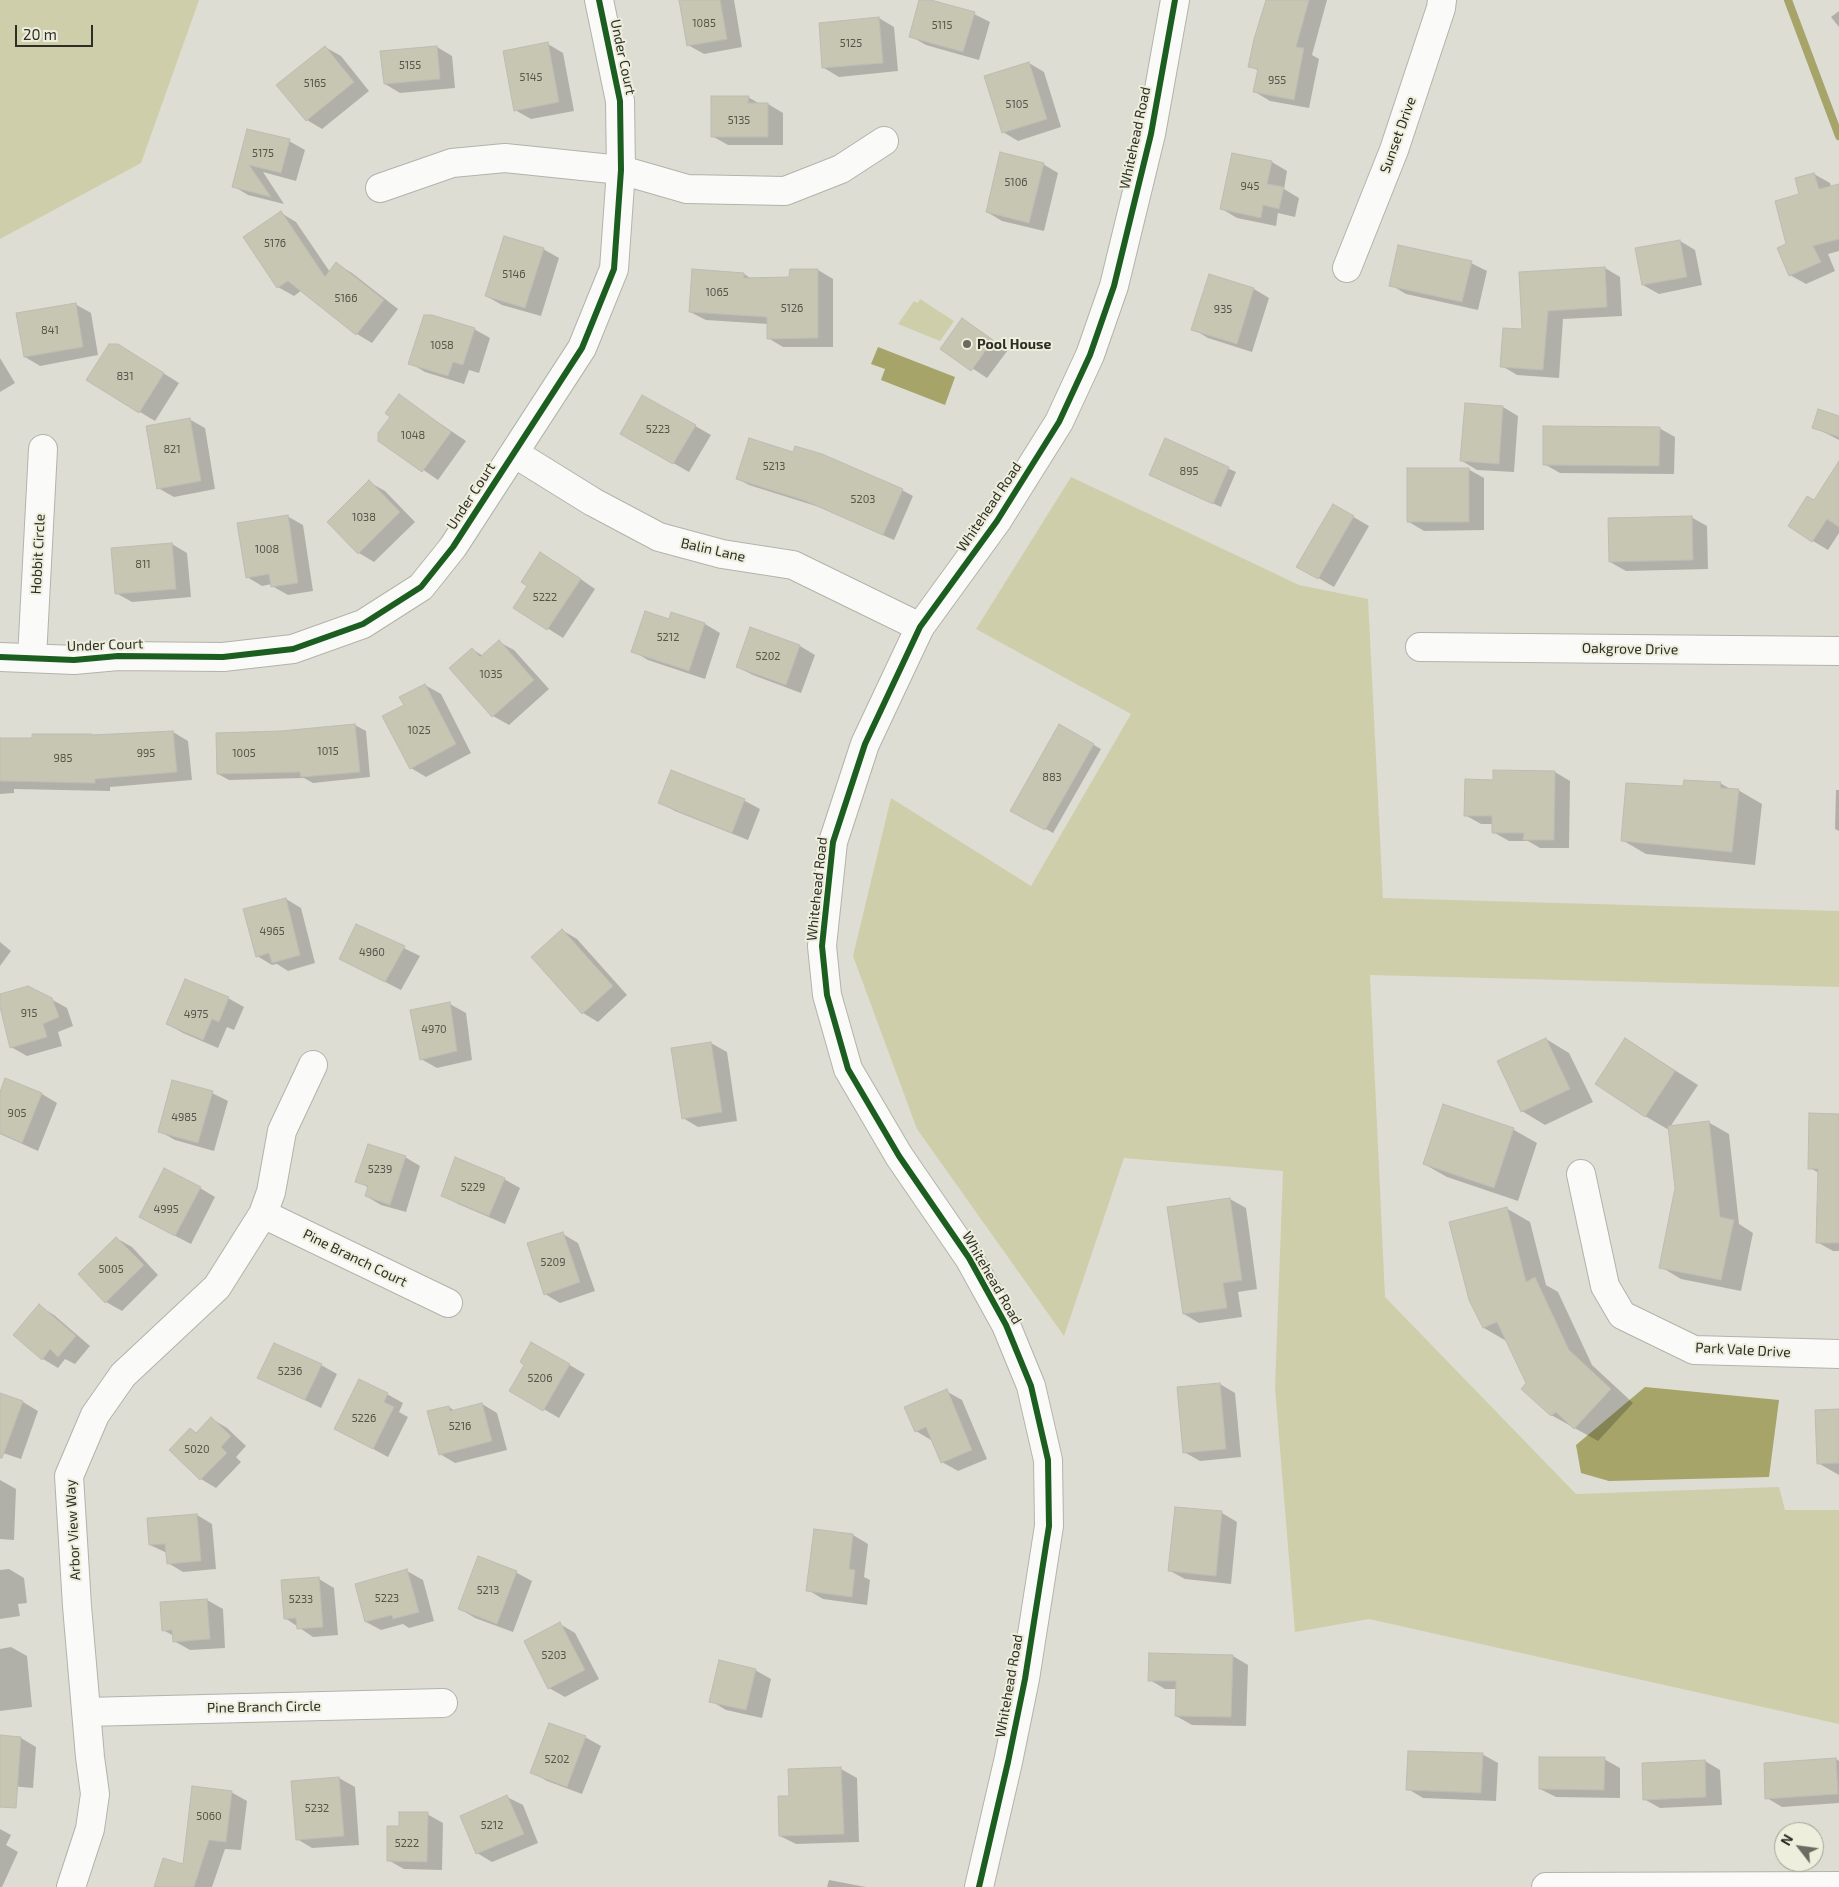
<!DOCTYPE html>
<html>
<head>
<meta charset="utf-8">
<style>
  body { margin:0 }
  #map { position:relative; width:1839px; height:1887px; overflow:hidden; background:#ddddd3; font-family:"Exo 2",sans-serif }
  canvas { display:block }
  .north { position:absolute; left:1774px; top:1822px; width:50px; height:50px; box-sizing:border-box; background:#eeeedc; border:1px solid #a1a194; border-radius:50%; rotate:300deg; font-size:14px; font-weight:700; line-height:20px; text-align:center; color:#2e2e27 }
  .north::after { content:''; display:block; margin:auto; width:18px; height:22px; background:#6b6b63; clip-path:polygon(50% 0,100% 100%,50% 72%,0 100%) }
  .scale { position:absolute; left:15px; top:25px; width:78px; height:22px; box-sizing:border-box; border:2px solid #2e2e27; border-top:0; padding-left:6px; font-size:15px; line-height:18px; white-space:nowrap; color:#2e2e27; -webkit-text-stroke:4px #eeeedc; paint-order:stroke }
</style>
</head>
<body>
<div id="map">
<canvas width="1839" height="1887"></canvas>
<div class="north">N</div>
<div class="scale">20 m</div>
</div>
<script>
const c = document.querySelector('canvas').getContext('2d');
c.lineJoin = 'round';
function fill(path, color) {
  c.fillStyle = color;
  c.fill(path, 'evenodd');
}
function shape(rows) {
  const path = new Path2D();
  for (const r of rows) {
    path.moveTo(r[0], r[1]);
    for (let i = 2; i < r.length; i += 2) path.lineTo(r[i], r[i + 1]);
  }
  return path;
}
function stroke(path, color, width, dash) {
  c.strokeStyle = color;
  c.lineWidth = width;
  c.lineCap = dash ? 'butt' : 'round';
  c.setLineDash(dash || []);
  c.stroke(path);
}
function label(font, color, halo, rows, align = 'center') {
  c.font = font + ' "Exo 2",sans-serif';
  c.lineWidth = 4;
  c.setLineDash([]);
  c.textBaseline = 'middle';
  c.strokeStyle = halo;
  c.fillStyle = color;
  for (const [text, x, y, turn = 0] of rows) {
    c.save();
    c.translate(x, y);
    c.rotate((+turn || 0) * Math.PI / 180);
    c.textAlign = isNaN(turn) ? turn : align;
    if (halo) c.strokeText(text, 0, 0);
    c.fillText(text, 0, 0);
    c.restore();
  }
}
fill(shape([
  [0,0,199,0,141,163,0,239],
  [920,299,954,321,940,341,898,324,914,301,918,303],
  [1071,477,1299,585,1368,599,1383,898,1839,911,1839,987,1370,975,1385,1297,1576,1494,1779,1487,1785,1510,1839,1510,1839,1724,1369,1619,1295,1632,1275,1388,1283,1171,1124,1158,1064,1336,917,1129,853,956,891,798,1031,886,1131,714,976,629]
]), '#ceceab');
fill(shape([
  [878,347,955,377,945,405,881,380,885,369,871,364],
  [1645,1387,1779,1400,1769,1477,1609,1481,1581,1473,1576,1445]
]), '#a6a469');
fill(shape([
  [681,0,734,0,742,47,704,54,688,45],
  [921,0,927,0,974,14,990,22,979,60,926,45,910,36],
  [1267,0,1327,0,1312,55,1319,59,1309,108,1270,101,1255,92,1259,71,1250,66],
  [1839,11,1839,27,1831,17],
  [879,18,894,27,898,71,839,77,824,68],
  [548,44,563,53,574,111,531,119,515,110],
  [325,47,341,56,369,91,322,129,307,120],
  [437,47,452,56,455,88,400,93,385,84],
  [1029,63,1044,72,1061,127,1018,141,1003,132],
  [748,97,760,104,768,104,783,113,783,145,728,145,712,136],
  [248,130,289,141,305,150,296,181,263,172,284,204,248,195,233,186],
  [1233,154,1272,162,1287,171,1284,189,1299,198,1295,217,1278,213,1276,226,1237,218,1222,209],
  [1043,164,1058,173,1044,231,1002,221,987,212],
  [1814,174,1830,183,1831,187,1839,185,1839,251,1828,254,1835,271,1806,284,1790,275,1788,245,1801,195],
  [281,213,296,222,330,272,337,264,352,273,398,309,372,343,357,334,302,290,294,296,278,287],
  [1680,241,1695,250,1702,285,1659,294,1643,285],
  [543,249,559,258,541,316,502,305,486,296],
  [1471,263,1487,271,1478,310,1406,294,1391,285],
  [1605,268,1620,277,1622,316,1563,319,1559,378,1517,375,1502,366,1523,331,1520,274],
  [818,270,833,279,833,347,783,347,768,338,768,324,706,320,690,312,744,274,752,279,791,278],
  [1254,289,1269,298,1252,352,1208,338,1193,329],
  [75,304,91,313,98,355,40,366,25,357],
  [962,320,1008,350,987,378,942,348],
  [474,329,490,338,479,373,469,370,464,384,425,372,410,363],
  [133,354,179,383,155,421,140,412],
  [0,358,15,383,0,392],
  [399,396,466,441,438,480,380,440,392,416],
  [643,396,711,435,689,472,622,434],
  [1503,407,1518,416,1514,472,1477,470,1462,461],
  [1839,418,1839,440,1814,427],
  [189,419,205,428,215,489,174,497,158,488],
  [1659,428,1675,437,1674,474,1560,473,1544,464],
  [1166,440,1236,472,1221,507,1157,478],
  [1839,465,1839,533,1828,550,1813,541,1814,501],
  [1468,469,1484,478,1484,530,1424,531,1409,522],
  [738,479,902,490,913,496,894,540,819,507,749,485],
  [369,482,385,491,415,522,374,562,359,553],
  [1333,505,1369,526,1334,587,1298,566],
  [287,516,303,525,313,591,288,595,272,586,272,584,262,586,247,577],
  [1691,517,1707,526,1708,569,1626,571,1610,562],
  [172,544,187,553,191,597,132,602,116,593],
  [556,562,595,589,563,638,515,608],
  [672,613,705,624,720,633,705,679,648,660,633,651,670,620],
  [751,628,800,646,815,655,801,693,753,675,737,667],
  [499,642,514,650,549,689,509,725,493,716,450,668,472,649,483,656],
  [425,685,441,694,471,753,426,777,411,768,405,705],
  [355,725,366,731,370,777,313,783,304,778,229,780,218,774,281,732],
  [1060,726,1101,749,1053,833,1012,810],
  [173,732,188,741,192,780,110,787,110,791,14,789,14,793,0,794,0,740],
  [672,771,745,801,760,809,748,840,675,811,659,802],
  [1555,772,1570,781,1569,848,1540,848,1528,841,1509,841,1493,832,1493,824,1481,824,1465,815,1494,781],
  [1720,783,1732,790,1738,790,1762,804,1755,865,1646,854,1622,840,1684,788],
  [1836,790,1839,790,1839,831,1835,829],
  [286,899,301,908,315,963,288,971,277,964,272,965,257,956],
  [357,925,420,956,401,990,356,967],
  [562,930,577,939,627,995,598,1022,583,1013],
  [0,942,11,951,0,966],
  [0,995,51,999,67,1008,73,1026,58,1032,62,1046,27,1056,11,1047,0,1003],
  [228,998,244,1007,234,1030,227,1027,218,1048,183,1033,167,1024],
  [450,1004,466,1013,472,1060,437,1068,421,1059],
  [1546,1039,1569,1053,1593,1102,1545,1125,1522,1111],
  [1626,1039,1698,1085,1670,1127,1708,1122,1729,1134,1739,1224,1753,1233,1741,1291,1681,1279,1661,1267,1676,1188,1669,1130,1645,1116],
  [711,1043,727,1052,737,1121,698,1127,683,1118],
  [6,1079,42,1094,57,1103,38,1151,0,1134,0,1095],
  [212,1093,228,1101,214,1151,175,1140,159,1131],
  [1444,1106,1514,1130,1537,1143,1518,1201,1447,1177,1424,1164],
  [1839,1115,1839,1251,1833,1251,1817,1242,1819,1173,1810,1168],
  [405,1157,420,1166,406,1212,381,1205,366,1196,369,1188,357,1181],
  [504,1179,520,1188,505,1224,458,1204,442,1195],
  [200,1188,215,1197,191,1244,156,1226],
  [1230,1199,1246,1208,1257,1289,1238,1292,1242,1317,1199,1323,1184,1314],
  [1506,1208,1530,1222,1546,1285,1558,1292,1592,1365,1633,1403,1598,1441,1551,1415,1508,1342,1484,1328],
  [563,1234,578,1243,595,1291,560,1303,545,1294],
  [116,1238,132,1247,158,1275,122,1311,106,1302],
  [39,1306,54,1315,90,1346,75,1364,65,1359,58,1368,43,1359],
  [532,1343,585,1374,559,1418,511,1390,526,1364],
  [321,1365,337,1374,321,1408,259,1378],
  [1220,1384,1235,1393,1241,1457,1200,1461,1184,1452],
  [946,1391,962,1400,987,1459,958,1471,942,1462,931,1440,916,1431],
  [0,1394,23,1402,38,1411,21,1459,0,1452],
  [387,1394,403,1403,399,1412,408,1417,388,1457,351,1437],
  [482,1404,497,1413,507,1450,455,1463,440,1454,449,1407,455,1411],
  [1839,1410,1839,1475,1818,1463],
  [212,1419,227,1428,246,1446,236,1457,241,1462,216,1488,201,1479,171,1450,190,1430,197,1434],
  [0,1480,16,1489,14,1540,0,1539],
  [1222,1513,1237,1522,1231,1584,1185,1579,1170,1571],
  [197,1515,212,1524,216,1569,183,1572,168,1563,167,1553,150,1545],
  [815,1531,853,1535,868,1544,864,1577,870,1580,867,1605,823,1599,808,1590],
  [479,1558,517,1573,532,1581,513,1632,475,1618,460,1609],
  [9,1569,24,1578,27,1603,18,1604,20,1616,0,1619,0,1570],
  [407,1571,423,1580,434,1621,409,1628,403,1624,381,1630,366,1622],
  [319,1579,334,1588,338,1635,313,1637,285,1618],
  [207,1600,223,1609,225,1648,190,1650,174,1641,174,1636,163,1630,161,1603],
  [560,1624,575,1633,599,1679,565,1697,549,1688],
  [11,1647,27,1656,32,1707,0,1711,0,1649],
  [1233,1656,1248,1665,1246,1726,1192,1725,1176,1716,1177,1689,1165,1689,1150,1680],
  [755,1670,771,1679,762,1718,726,1710,711,1701],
  [0,1737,21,1738,36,1747,33,1788,0,1785],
  [585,1737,601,1746,582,1794,547,1781,532,1772],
  [1482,1754,1498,1763,1496,1801,1423,1798,1408,1789],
  [1604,1759,1620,1768,1620,1798,1556,1797,1540,1789],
  [1836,1759,1839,1761,1839,1803,1782,1807,1767,1798],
  [1705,1761,1720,1770,1722,1805,1660,1808,1644,1799],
  [841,1769,857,1778,859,1842,796,1844,780,1836,790,1797,789,1770],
  [339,1778,355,1787,359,1845,312,1848,297,1839],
  [231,1792,247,1801,241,1850,225,1849,212,1887,155,1887,184,1866],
  [507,1797,523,1805,538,1843,492,1862,477,1853],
  [427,1814,443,1823,442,1870,404,1869,388,1860,400,1827],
  [0,1829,11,1835,6,1845,18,1852,2,1887,0,1887],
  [829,1880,866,1887,827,1887]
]), '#0003');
stroke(shape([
  [1788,0,1839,136]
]), '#a6a469', 8);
const building = shape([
  [679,0,720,0,727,39,687,46,679,0],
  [919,0,931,0,975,12,963,52,909,37,919,0],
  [1266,0,1309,0,1296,47,1304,48,1294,100,1253,92,1258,69,1248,67,1254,39,1266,0],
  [879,17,883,63,822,68,819,23,879,17],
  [548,42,559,102,514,111,503,51,548,42],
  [325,46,354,82,306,121,276,85,325,46],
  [437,46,440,79,384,84,380,51,437,46],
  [1029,62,1047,119,1002,133,984,76,1029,62],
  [711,96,749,96,748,103,768,103,768,137,711,137,711,96],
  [247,129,290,139,281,173,249,165,271,197,232,187,247,129],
  [1000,152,1044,163,1029,223,986,212,1000,152],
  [1232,153,1272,161,1267,184,1284,187,1279,209,1263,205,1261,218,1220,209,1232,153],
  [1814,173,1819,189,1839,184,1839,239,1813,246,1821,262,1789,276,1777,248,1786,244,1775,201,1799,194,1795,178,1814,173],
  [281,211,325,277,336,262,384,300,356,335,288,281,277,288,243,237,281,211],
  [504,236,544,248,525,308,485,296,504,236],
  [1680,240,1687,277,1642,285,1635,248,1680,240],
  [1398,245,1472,261,1462,302,1389,286,1398,245],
  [1605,267,1607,307,1548,311,1543,370,1500,367,1503,328,1522,329,1519,272,1605,267],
  [692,269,744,273,744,278,789,277,790,269,818,269,818,338,767,339,767,317,689,312,692,269],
  [1209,274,1254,288,1237,344,1191,330,1209,274],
  [76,303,83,347,24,357,16,313,76,303],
  [424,315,432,315,475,328,463,365,453,362,448,376,408,364,424,315],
  [962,318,993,340,971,371,940,349,962,318],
  [109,344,118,344,164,373,139,413,86,380,109,344],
  [399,394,451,432,422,472,378,441,378,433,390,417,385,413,399,394],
  [642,395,696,425,673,464,620,434,642,395],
  [1465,403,1503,406,1499,464,1460,461,1465,403],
  [1818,409,1839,416,1839,437,1812,428,1818,409],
  [190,418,201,481,157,489,146,426,190,418],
  [1543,426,1660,427,1659,466,1543,465,1543,426],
  [749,438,793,452,795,446,822,454,903,489,883,535,806,501,736,479,749,438],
  [1165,438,1229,467,1213,504,1149,475,1165,438],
  [1839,461,1839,527,1827,519,1812,542,1788,526,1807,496,1814,500,1839,461],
  [1407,468,1469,468,1469,522,1407,522,1407,468],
  [369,480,400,512,358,554,327,522,369,480],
  [1333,504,1354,516,1318,579,1296,567,1333,504],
  [288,515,298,583,271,587,269,574,246,578,237,523,288,515],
  [1692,516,1693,560,1609,562,1608,518,1692,516],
  [172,543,176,589,115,594,111,548,172,543],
  [540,552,581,579,547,630,513,608,527,586,521,582,540,552],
  [645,611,669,619,671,612,705,623,689,671,631,652,645,611],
  [750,627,800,645,786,685,736,667,750,627],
  [499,640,534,680,492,717,449,668,472,648,480,657,499,640],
  [425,684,456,744,410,769,382,716,404,705,399,697,425,684],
  [355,724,360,772,301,777,300,772,217,774,216,733,281,731,355,724],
  [1059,724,1094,744,1045,830,1010,811,1059,724],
  [173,731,177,772,95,779,95,783,0,781,0,738,32,738,32,734,92,734,92,735,173,731],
  [671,770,745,799,732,833,658,803,671,770],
  [1493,770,1555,771,1554,840,1523,840,1524,833,1492,833,1492,816,1464,816,1465,779,1493,780,1493,770],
  [1684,780,1721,782,1720,788,1739,789,1732,852,1621,841,1626,783,1683,786,1684,780],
  [286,898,300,955,272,963,269,953,256,957,243,909,286,898],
  [356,924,405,946,385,982,339,959,356,924],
  [562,929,613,986,582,1014,531,957,562,929],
  [185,979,229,997,219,1022,212,1019,203,1040,166,1024,185,979],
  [28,986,52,998,59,1017,43,1024,47,1037,10,1048,0,1007,0,994,28,986],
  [450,1002,457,1051,420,1060,410,1010,450,1002],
  [1546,1038,1570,1089,1521,1112,1497,1061,1546,1038],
  [1625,1038,1675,1071,1645,1117,1595,1084,1625,1038],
  [711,1042,722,1112,682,1119,671,1048,711,1042],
  [5,1078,42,1093,22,1143,0,1133,0,1092,5,1078],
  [172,1080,213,1091,198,1143,158,1132,172,1080],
  [1443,1104,1514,1128,1494,1188,1423,1164,1443,1104],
  [1809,1113,1839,1114,1839,1243,1816,1243,1818,1169,1808,1169,1809,1113],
  [1709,1121,1720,1217,1734,1220,1721,1280,1659,1268,1675,1188,1668,1126,1709,1121],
  [368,1144,406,1156,390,1205,365,1196,368,1186,355,1182,368,1144],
  [455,1157,505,1178,489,1216,441,1196,455,1157],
  [164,1168,201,1187,175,1236,139,1217,164,1168],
  [1230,1198,1242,1280,1223,1283,1227,1308,1183,1314,1167,1207,1230,1198],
  [1507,1207,1526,1282,1535,1277,1569,1350,1611,1389,1574,1429,1556,1412,1551,1416,1521,1389,1526,1383,1497,1322,1483,1328,1469,1300,1449,1222,1507,1207],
  [563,1232,580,1282,544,1295,527,1243,563,1232],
  [116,1237,144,1265,105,1303,78,1274,116,1237],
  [39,1304,76,1336,58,1357,50,1349,42,1360,13,1335,39,1304],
  [531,1342,570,1364,543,1411,509,1391,524,1365,520,1362,531,1342],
  [274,1343,322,1364,305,1400,257,1378,274,1343],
  [359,1379,388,1393,384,1402,394,1407,373,1449,334,1429,359,1379],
  [1220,1383,1226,1449,1183,1453,1177,1387,1220,1383],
  [947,1389,972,1450,941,1463,926,1427,915,1432,904,1407,947,1389],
  [0,1393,23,1401,2,1458,0,1458,0,1393],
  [482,1403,492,1441,439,1455,427,1411,449,1406,450,1411,482,1403],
  [1839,1409,1839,1463,1817,1464,1815,1410,1839,1409],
  [211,1417,231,1436,221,1447,227,1453,200,1480,169,1450,190,1428,196,1433,211,1417],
  [1175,1507,1222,1511,1216,1576,1168,1571,1175,1507],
  [197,1514,201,1561,167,1564,165,1544,149,1545,147,1518,197,1514],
  [814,1529,853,1534,849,1569,855,1570,852,1597,806,1591,814,1529],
  [478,1556,517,1571,497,1624,458,1609,478,1556],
  [407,1569,419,1612,393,1619,392,1615,365,1622,355,1584,407,1569],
  [319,1577,323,1627,297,1629,296,1618,284,1619,281,1580,319,1577],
  [207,1599,210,1639,173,1642,172,1630,162,1631,160,1602,207,1599],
  [560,1622,585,1670,548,1689,524,1641,560,1622],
  [1149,1653,1233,1655,1231,1717,1175,1716,1176,1681,1148,1681,1149,1653],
  [719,1660,756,1669,746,1710,709,1702,719,1660],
  [549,1723,586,1736,567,1787,530,1773,549,1723],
  [0,1735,21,1737,16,1808,0,1807,0,1735],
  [1408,1751,1483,1753,1481,1793,1406,1790,1408,1751],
  [1539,1757,1605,1757,1604,1790,1539,1789,1539,1757],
  [1836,1758,1838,1794,1765,1799,1764,1763,1836,1758],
  [1705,1760,1706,1797,1643,1800,1642,1763,1705,1760],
  [841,1767,844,1834,779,1836,778,1796,789,1796,788,1769,841,1767],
  [339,1777,344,1836,296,1840,291,1781,339,1777],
  [192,1786,232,1791,226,1842,209,1840,194,1887,154,1887,163,1858,183,1864,192,1786],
  [507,1795,524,1834,476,1854,460,1816,507,1795],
  [399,1812,428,1812,427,1862,387,1861,387,1826,399,1826,399,1812]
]);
fill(building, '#c6c6b2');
stroke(building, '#bcbcb5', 1);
const street = shape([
  [380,188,452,163,505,158,621,170,687,189,785,191,841,169,884,141],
  [1347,268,1394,150,1441,8,1442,0],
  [514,453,593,502,659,537,722,554,793,565,920,627],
  [1420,647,1839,651],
  [0,657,74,660,118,656,223,657,293,649,363,624,421,587,453,547,582,348,614,269,621,170,620,101,599,0],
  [32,658,43,449],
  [1581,1174,1605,1286,1622,1315,1694,1350,1839,1354],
  [263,1214,448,1303],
  [86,1712,443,1703],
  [71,1887,90,1829,95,1794,90,1757,77,1606,69,1476,95,1415,123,1375,217,1287,263,1214,271,1192,282,1131,313,1065],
  [1546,1887,1839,1886]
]);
const secondary = shape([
  [979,1887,1008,1762,1025,1679,1049,1526,1048,1460,1031,1386,1006,1325,969,1258,899,1156,848,1069,827,995,822,946,833,842,865,744,920,627,997,521,1059,422,1090,355,1114,286,1151,134,1175,0]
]);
stroke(street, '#b3b3ab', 30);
stroke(secondary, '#b3b3ab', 30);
stroke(street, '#fafaf8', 28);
stroke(secondary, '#fafaf8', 28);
stroke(shape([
  [0,657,74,660,118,656,223,657,293,649,363,624,421,587,453,547,582,348,614,269,621,170,620,101,599,0],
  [979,1887,1008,1762,1025,1679,1049,1526,1048,1460,1031,1386,1006,1325,969,1258,899,1156,848,1069,827,995,822,946,833,842,865,744,920,627,997,521,1059,422,1090,355,1114,286,1151,134,1175,0]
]), '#1b5e20', 6);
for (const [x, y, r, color] of [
  [967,344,5,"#6b6b63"]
]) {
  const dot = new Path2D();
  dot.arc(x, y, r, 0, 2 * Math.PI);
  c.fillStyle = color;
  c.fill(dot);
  stroke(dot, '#eeeedc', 2);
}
label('11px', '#54544a', null, [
  ["1085",704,23],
  ["5115",942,25],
  ["5125",851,43],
  ["5155",410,65],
  ["5145",531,77],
  ["955",1277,80],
  ["5165",315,83],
  ["5105",1017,104],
  ["5135",739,120],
  ["5175",263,153],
  ["5106",1016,182],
  ["945",1250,186],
  ["5176",275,243],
  ["5146",514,274],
  ["1065",717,292],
  ["5166",346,298],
  ["5126",792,308],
  ["935",1223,309],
  ["841",50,330],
  ["1058",442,345],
  ["831",125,376],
  ["5223",658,429],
  ["1048",413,435],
  ["821",172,449],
  ["5213",774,466],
  ["895",1189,471],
  ["5203",863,499],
  ["1038",364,517],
  ["1008",267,549],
  ["811",143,564],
  ["5222",545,597],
  ["5212",668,637],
  ["5202",768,656],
  ["1035",491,674],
  ["1025",419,730],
  ["1015",328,751],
  ["995",146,753],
  ["1005",244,753],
  ["985",63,758],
  ["883",1052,777],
  ["4965",272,931],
  ["4960",372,952],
  ["915",29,1013],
  ["4975",196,1014],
  ["4970",434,1029],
  ["905",17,1113],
  ["4985",184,1117],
  ["5239",380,1169],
  ["5229",473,1187],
  ["4995",166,1209],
  ["5209",553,1262],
  ["5005",111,1269],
  ["5236",290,1371],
  ["5206",540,1378],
  ["5226",364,1418],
  ["5216",460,1426],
  ["5020",197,1449],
  ["5213",488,1590],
  ["5223",387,1598],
  ["5233",301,1599],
  ["5203",554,1655],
  ["5202",557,1759],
  ["5232",317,1808],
  ["5060",209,1816],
  ["5212",492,1825],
  ["5222",407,1843]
]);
label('14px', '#2e2e27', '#eeeedc', [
  ["Under Court",623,57,78],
  ["Sunset Drive",1398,135,-70],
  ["Whitehead Road",1135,138,-78],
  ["Under Court",471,496,-57],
  ["Whitehead Road",989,507,-56],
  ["Balin Lane",713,550,13],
  ["Hobbit Circle",38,554,-87],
  ["Under Court",105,645,-2],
  ["Oakgrove Drive",1630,649,1],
  ["Whitehead Road",817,889,-84],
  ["Pine Branch Court",355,1258,26],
  ["Whitehead Road",992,1278,60],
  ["Park Vale Drive",1743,1350,3],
  ["Arbor View Way",73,1530,-93],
  ["Whitehead Road",1009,1686,-80],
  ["Pine Branch Circle",264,1707,-1]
]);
label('bold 14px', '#2e2e27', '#eeeedc', [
  ["Pool House",977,344]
], 'left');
</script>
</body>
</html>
